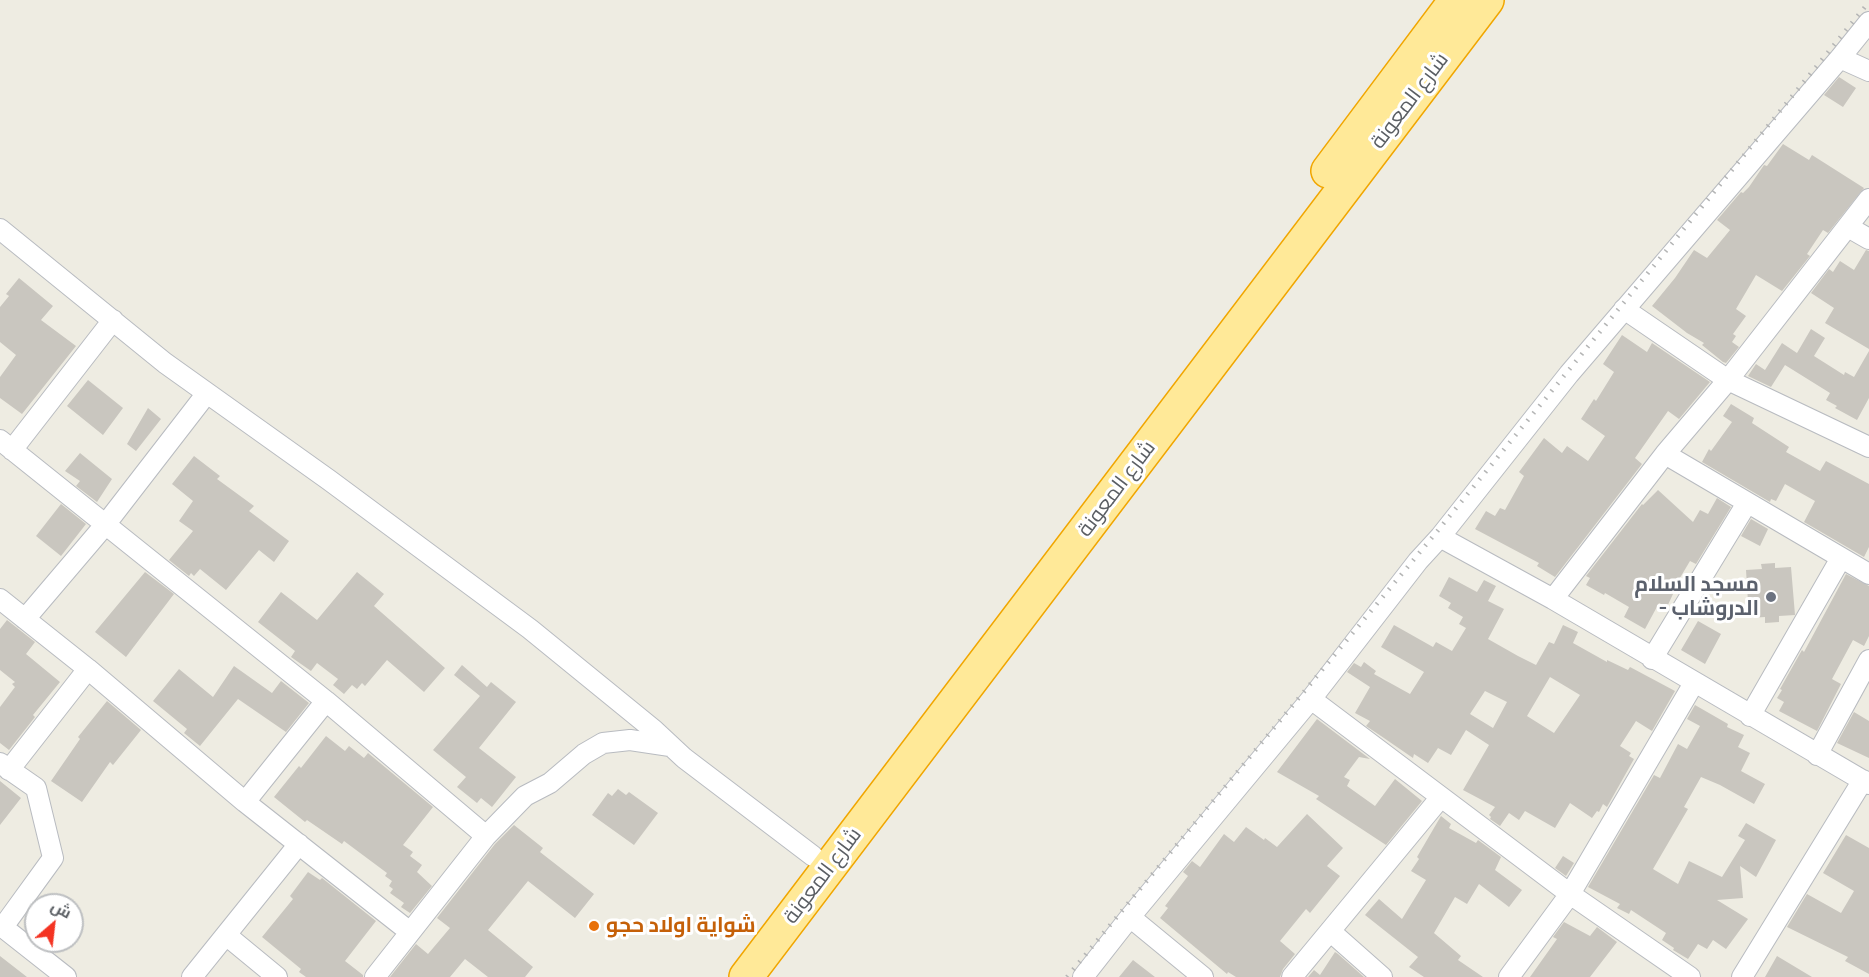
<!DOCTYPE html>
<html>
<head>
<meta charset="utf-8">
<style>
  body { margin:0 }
  #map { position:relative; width:1869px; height:977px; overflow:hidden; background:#eeece2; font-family:Manrope,Cairo,sans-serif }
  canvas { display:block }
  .north { position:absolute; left:24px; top:893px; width:60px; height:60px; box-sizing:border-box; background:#fff; border:2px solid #bdbfc1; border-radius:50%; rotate:28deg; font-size:16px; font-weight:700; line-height:24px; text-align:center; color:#5b5f64 }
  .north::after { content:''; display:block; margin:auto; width:21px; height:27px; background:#f43423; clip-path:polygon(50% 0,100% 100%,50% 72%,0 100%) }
</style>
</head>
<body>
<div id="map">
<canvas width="1869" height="977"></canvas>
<div class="north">ش</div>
</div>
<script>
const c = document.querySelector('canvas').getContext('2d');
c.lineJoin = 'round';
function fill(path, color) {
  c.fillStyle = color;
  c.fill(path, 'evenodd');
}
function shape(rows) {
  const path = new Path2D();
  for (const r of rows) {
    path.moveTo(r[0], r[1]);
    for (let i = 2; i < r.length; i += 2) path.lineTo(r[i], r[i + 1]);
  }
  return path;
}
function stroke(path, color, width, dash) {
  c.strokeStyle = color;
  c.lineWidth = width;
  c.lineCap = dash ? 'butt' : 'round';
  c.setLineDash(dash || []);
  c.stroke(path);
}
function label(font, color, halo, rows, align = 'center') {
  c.font = font + ' Manrope,Cairo,sans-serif';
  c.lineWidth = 6;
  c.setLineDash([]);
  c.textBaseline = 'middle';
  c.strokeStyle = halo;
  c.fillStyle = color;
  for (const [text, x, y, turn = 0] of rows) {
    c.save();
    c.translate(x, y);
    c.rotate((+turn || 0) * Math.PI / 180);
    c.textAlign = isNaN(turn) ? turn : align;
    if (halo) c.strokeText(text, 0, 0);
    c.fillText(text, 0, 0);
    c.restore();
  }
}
fill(shape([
  [1839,77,1856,88,1843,107,1824,95],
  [1783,144,1809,160,1812,155,1864,188,1828,233,1823,230,1807,254,1810,256,1782,291,1756,275,1736,309,1746,316,1733,334,1736,336,1732,342,1739,347,1726,363,1723,362,1702,345,1704,343,1687,333,1652,306,1675,278,1694,250,1707,258,1730,230,1717,220,1741,192,1743,193,1749,187,1764,165,1767,166],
  [1866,250,1869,251,1869,349,1825,323,1834,308,1811,293,1829,269,1833,272,1840,261,1854,270],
  [19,278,53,306,41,320,76,346,22,414,0,398,0,377,16,355,0,342,0,307,9,296,6,294],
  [1811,329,1825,338,1814,356,1844,375,1845,372,1854,377,1869,351,1869,398,1857,420,1835,408,1837,406,1826,400,1830,393,1785,365,1771,387,1748,376,1756,364,1765,370,1782,343,1797,353],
  [1622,335,1647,352,1652,343,1710,382,1679,419,1668,411,1635,458,1642,464,1555,577,1537,566,1539,563,1475,529,1486,511,1495,516,1500,508,1505,510,1524,476,1519,472,1544,438,1562,453,1567,446,1588,461,1605,436,1581,419,1594,399,1596,401,1614,372,1603,364],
  [88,380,123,408,103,435,67,406],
  [1731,404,1754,418,1752,423,1789,447,1786,452,1820,471,1826,461,1869,484,1869,547,1864,557,1804,522,1815,501,1785,484,1776,501,1771,499,1770,502,1702,462,1709,449,1711,451,1732,422,1723,416],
  [148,408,161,419,136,451,127,444],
  [80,453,112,479,97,502,76,486,80,481,65,471],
  [194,456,220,476,217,479,254,506,249,511,289,541,274,562,259,550,226,590,200,569,194,576,191,573,189,576,169,560,193,531,179,521,193,501,172,484],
  [1658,490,1693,522,1700,510,1708,514,1717,498,1731,507,1696,564,1690,561,1671,593,1673,594,1667,607,1659,603,1645,629,1624,617,1629,607,1605,593,1604,595,1586,585,1590,578,1586,576,1642,504,1643,505],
  [61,504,86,524,61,556,36,536],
  [1751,519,1768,529,1760,546,1741,536],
  [1775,563,1775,568,1791,567,1795,615,1779,616,1779,622,1765,623,1765,617,1749,618,1746,570,1762,569,1761,564],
  [145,572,174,594,126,657,95,632],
  [357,572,384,594,374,606,445,668,424,692,387,660,365,686,362,683,357,689,352,685,344,694,333,685,338,679,317,663,311,671,291,657,295,651,258,622,281,592,317,620],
  [1846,574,1869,586,1869,636,1864,646,1853,640,1832,679,1841,684,1817,731,1779,711,1784,702,1777,698,1782,690,1780,689,1802,650,1804,652],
  [1449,577,1477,592,1484,580,1496,586,1488,601,1504,609,1488,639,1518,656,1536,665,1549,642,1554,644,1563,625,1578,632,1573,643,1607,662,1607,660,1628,670,1630,667,1675,691,1652,731,1636,721,1620,746,1631,753,1629,756,1634,759,1607,807,1603,804,1599,812,1597,811,1592,818,1570,803,1555,828,1525,811,1519,820,1509,813,1500,826,1490,819,1491,817,1489,815,1495,807,1463,790,1489,745,1466,730,1451,755,1438,748,1428,763,1414,754,1413,758,1381,736,1366,726,1370,721,1355,713,1370,687,1347,672,1354,663,1361,667,1364,662,1376,671,1374,674,1410,694,1424,672,1381,647,1394,625,1433,647,1436,642,1452,651,1466,628,1459,624,1463,617,1448,608,1451,603,1439,596],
  [1550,677,1580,695,1554,733,1527,716],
  [1485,691,1507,702,1493,728,1470,714],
  [7,620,35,642,26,654,60,682,33,715,35,717,9,750,0,743,0,707,15,687,12,684,15,682,0,670,0,629],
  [1698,621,1721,634,1705,664,1681,650],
  [462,665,487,687,491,682,516,702,479,748,516,777,492,807,481,798,477,803,457,787,466,777,433,750,480,696,454,675],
  [234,666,272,693,281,681,309,703,286,732,238,699,200,746,184,733,187,729,153,701,179,669,213,697],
  [107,701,141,730,113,765,110,762,82,802,51,781,80,739,78,737],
  [1695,705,1728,724,1727,727,1744,735,1738,747,1750,753,1741,771,1765,784,1754,804,1720,785,1701,777,1684,807,1688,809,1653,869,1678,884,1689,861,1722,877,1745,840,1738,836,1746,823,1776,840,1756,877,1740,866,1743,898,1717,900,1748,919,1726,949,1713,940,1707,949,1698,944,1688,959,1673,950,1674,948,1662,940,1666,933,1631,910,1629,914,1617,908,1620,904,1588,887,1654,775,1660,778,1678,744,1687,749,1700,726,1687,719],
  [1854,712,1869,721,1869,758,1837,743],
  [1317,719,1370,759,1359,757,1344,777,1350,780,1347,786,1375,806,1395,779,1422,801,1386,845,1316,799,1319,796,1277,772],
  [326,736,345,751,349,746,364,758,368,753,433,807,403,845,413,852,410,856,422,865,417,872,432,886,410,913,401,907,404,903,390,893,393,889,389,886,392,881,385,876,387,873,344,841,342,844,307,820,305,822,274,797,299,766,301,768],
  [0,781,21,798,0,825],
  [618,789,626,795,629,792,658,813,634,845,592,815,608,793,612,796],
  [1307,814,1343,848,1327,866,1340,876,1310,913,1306,909,1280,941,1295,954,1283,969,1280,977,1236,977,1228,972,1227,974,1160,918,1168,908,1165,906,1188,876,1183,872,1192,861,1200,867,1224,834,1234,842,1246,827,1264,840,1265,838,1277,847],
  [1441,816,1451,824,1449,828,1476,843,1478,840,1501,857,1495,870,1522,890,1509,907,1479,884,1467,904,1455,897,1434,933,1461,956,1458,960,1483,977,1424,977,1409,967,1418,957,1365,915,1379,899,1402,919,1426,880,1411,871,1419,859,1417,857],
  [514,825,543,848,540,852,594,894,575,918,528,881,488,930,533,967,525,977,488,977,465,959,450,977,390,977,416,944,428,954,450,928,437,918,495,844],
  [1846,835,1869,848,1869,974,1845,961,1848,957,1787,927,1807,894,1841,913,1854,891,1823,873],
  [1563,856,1574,863,1566,876,1555,868],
  [308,872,320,880,322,878,376,921,345,961,363,975,363,977,306,977,299,972,301,969,262,937,293,899,290,896],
  [1564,922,1590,936,1597,927,1617,942,1590,977,1530,977,1557,939,1553,937],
  [1335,952,1338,954,1364,977,1308,977,1314,970,1320,975],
  [0,956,27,977,0,977],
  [1777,956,1812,977,1765,977],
  [1133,960,1155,977,1119,977]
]), '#c9c6bf');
const minor = shape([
  [1840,58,1869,71],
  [1848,227,1869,239],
  [0,229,165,363,329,480,530,629,654,730,684,758,813,856],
  [1624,309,1728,380,1869,447],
  [0,440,326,701,486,836],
  [12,450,113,320],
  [1665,454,1869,574],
  [1440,537,1553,599,1869,784],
  [0,599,88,669,245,802,410,932],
  [1553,599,1665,454,1728,380,1869,199],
  [25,619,105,525,207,393],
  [1652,659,1747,503],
  [1311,699,1570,894,1690,977],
  [1750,716,1841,558],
  [1817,755,1869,660],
  [0,763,36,788,53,858,3,927],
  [9,770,88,669],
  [245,802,326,701],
  [1130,917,1203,977],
  [0,925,66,977],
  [1330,931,1382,977],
  [226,935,277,977],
  [192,977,299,844],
  [375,977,486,836,525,796,550,783,584,754,603,743,630,740,670,746],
  [1083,977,1130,917,1311,699,1418,561,1440,537,1569,374,1840,58,1869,22],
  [1292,977,1441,797],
  [1509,977,1570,894,1694,683],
  [1742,977,1863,780]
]);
const trunk = shape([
  [1328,171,1456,0],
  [746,977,1487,0]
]);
stroke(minor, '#b8bbc0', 22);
stroke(trunk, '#f1a600', 36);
stroke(minor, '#fff', 20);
stroke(trunk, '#ffe998', 33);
stroke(shape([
  [1067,977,1435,534,1869,2]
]), '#b4b5b5', 4.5, [1.5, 8]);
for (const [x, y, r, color] of [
  [1771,597,6,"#6b7280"],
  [594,926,6,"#e8710a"]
]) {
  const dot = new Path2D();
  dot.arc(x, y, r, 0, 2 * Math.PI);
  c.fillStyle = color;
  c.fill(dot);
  stroke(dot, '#fff', 2);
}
label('21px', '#5b5f64', '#fff', [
  ["شارع المعونة",1410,101,-53],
  ["شارع المعونة",1117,489,-53],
  ["شارع المعونة",823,876,-53]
]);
label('bold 21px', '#5b616d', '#fff', [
  ["مسجد السلام",1759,585],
  ["- الدروشاب",1759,609]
], 'right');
label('bold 21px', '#c56008', '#fff', [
  ["شواية اولاد حجو",606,926]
], 'left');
</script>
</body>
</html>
